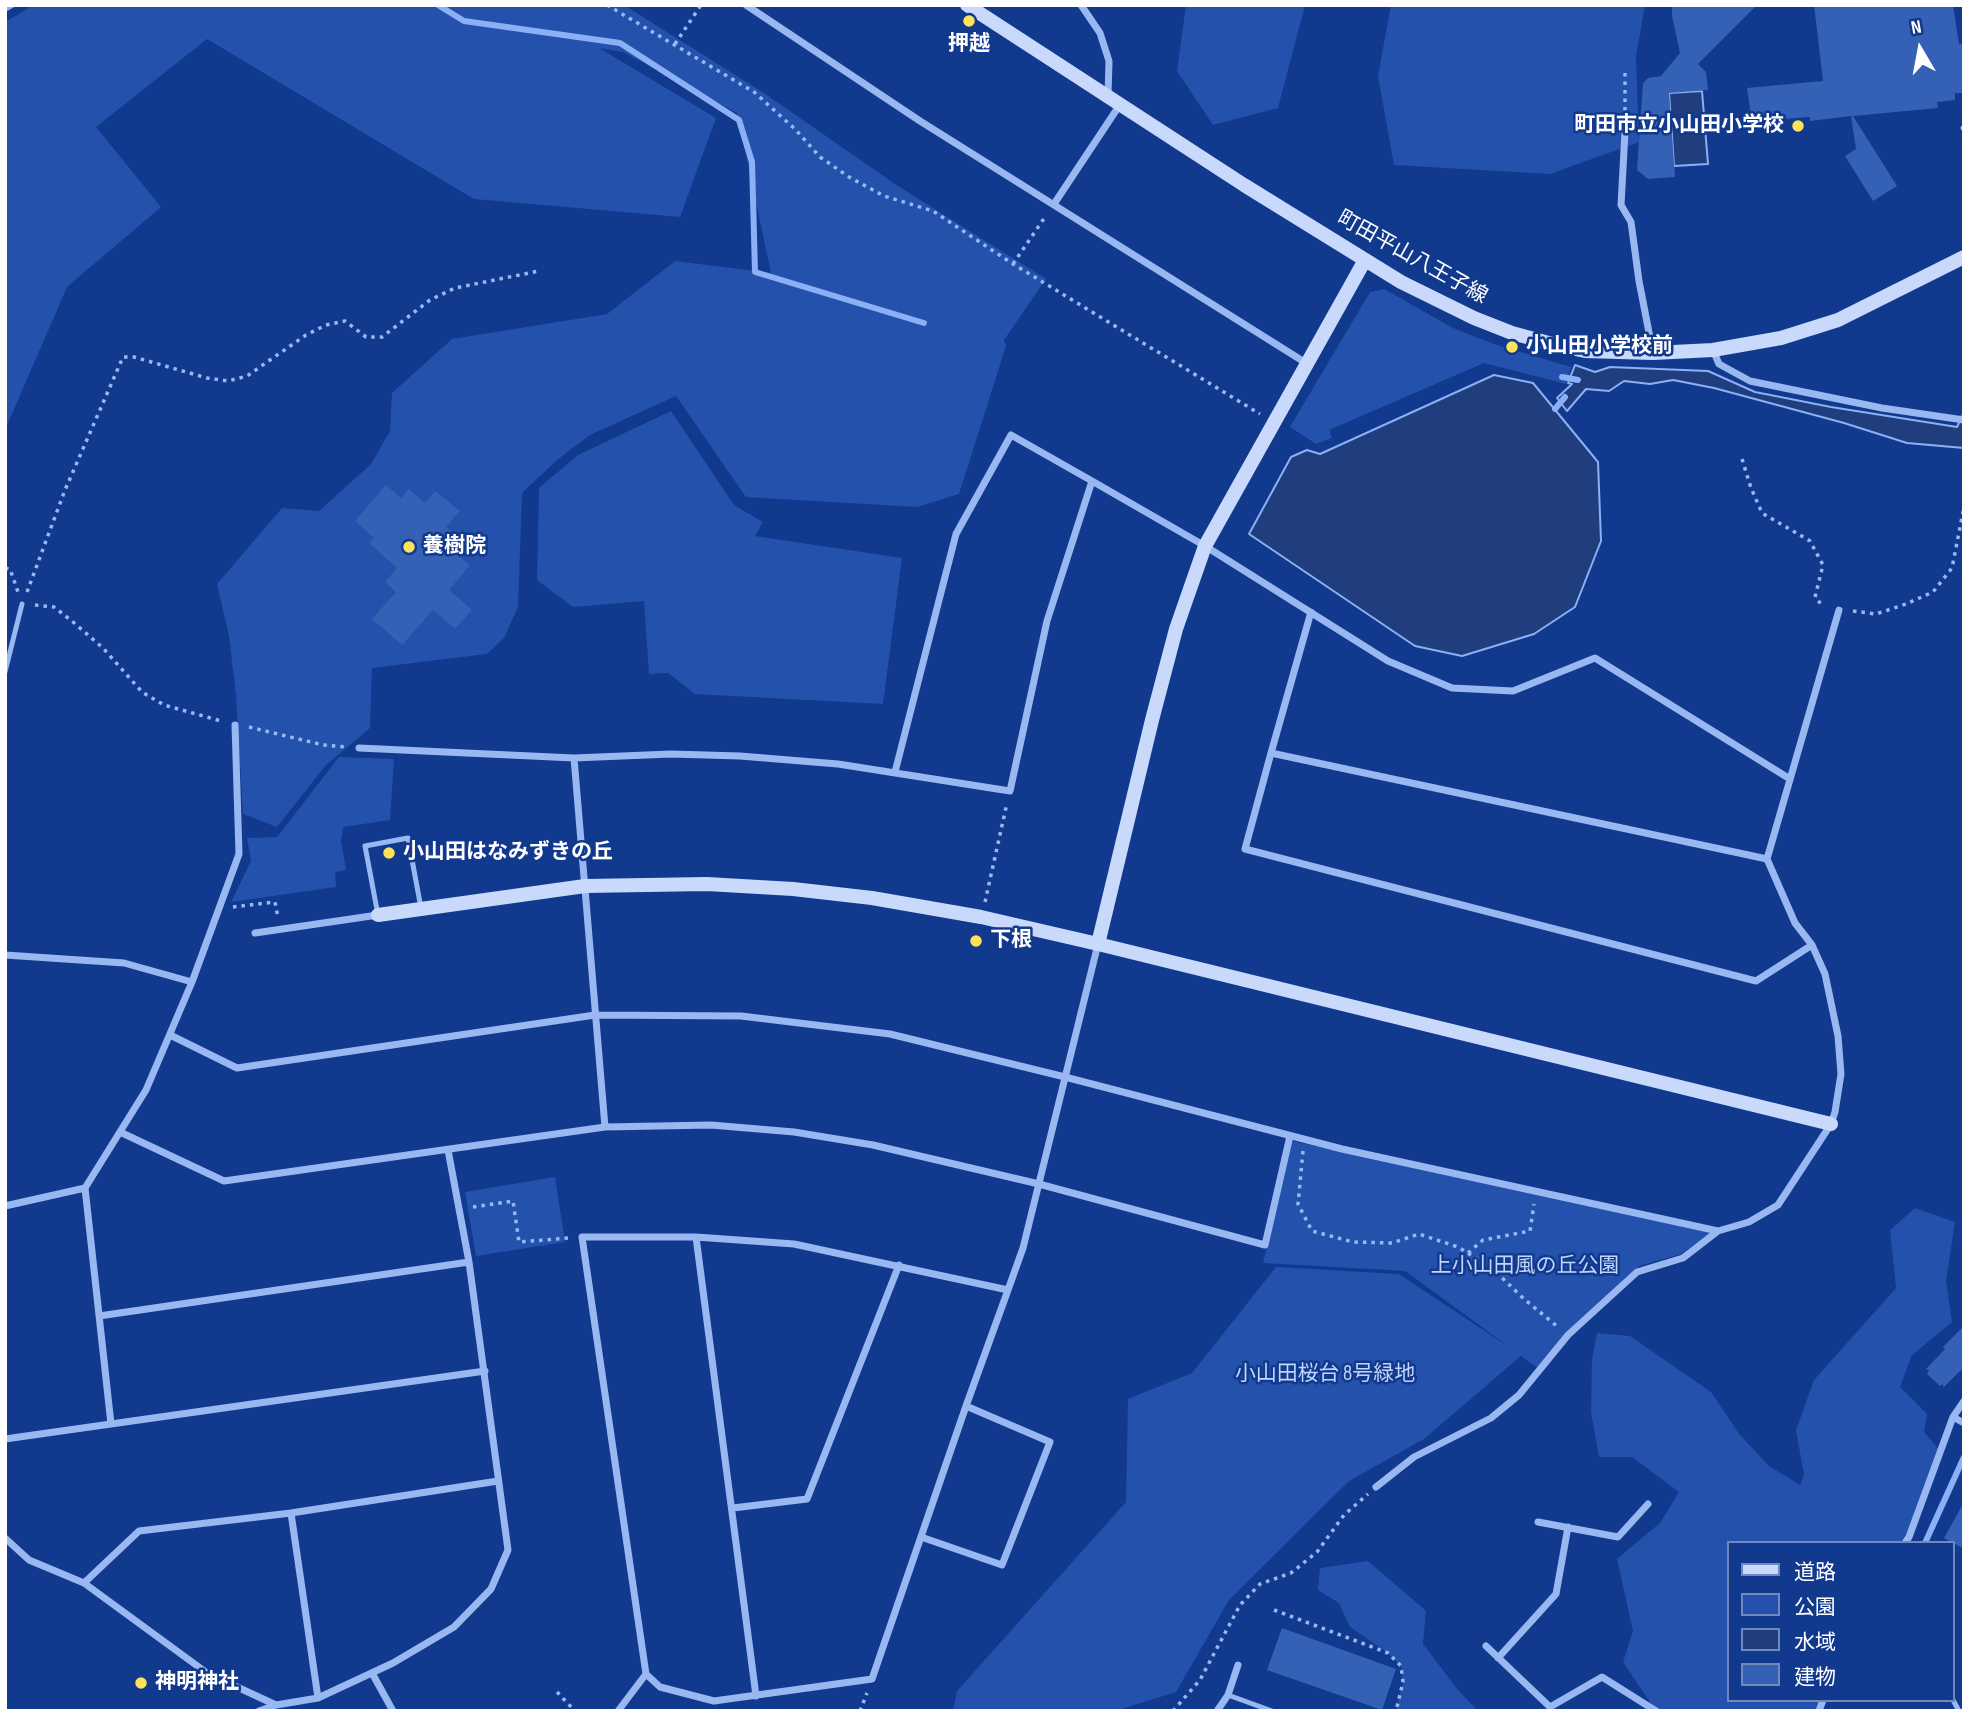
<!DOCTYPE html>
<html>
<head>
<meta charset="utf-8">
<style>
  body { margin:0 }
  #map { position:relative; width:1969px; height:1716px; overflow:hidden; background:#11398d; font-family:"Sofia Sans Condensed","Noto Sans JP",sans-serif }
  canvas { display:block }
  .frame { position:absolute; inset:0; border:7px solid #fff; pointer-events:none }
  .legend { position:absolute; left:1727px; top:1541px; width:228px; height:161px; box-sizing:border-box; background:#11398d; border:2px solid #7088bb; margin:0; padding:9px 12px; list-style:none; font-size:21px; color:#fff }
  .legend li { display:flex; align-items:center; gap:14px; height:35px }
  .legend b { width:35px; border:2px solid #7088bb }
  .north { position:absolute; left:1885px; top:14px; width:70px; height:70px; -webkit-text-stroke:5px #11398d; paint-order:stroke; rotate:350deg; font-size:19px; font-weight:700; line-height:28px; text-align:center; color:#fff }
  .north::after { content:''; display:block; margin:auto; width:24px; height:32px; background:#fff; clip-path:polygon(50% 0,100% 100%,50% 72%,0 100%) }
</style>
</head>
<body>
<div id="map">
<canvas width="1969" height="1716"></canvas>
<div class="frame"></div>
<ul class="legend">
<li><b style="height:9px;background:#c8d9fc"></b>道路</li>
<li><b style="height:19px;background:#2351ac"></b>公園</li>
<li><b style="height:19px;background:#203e7d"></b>水域</li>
<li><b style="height:19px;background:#3460b5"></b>建物</li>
</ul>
<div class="north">N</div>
</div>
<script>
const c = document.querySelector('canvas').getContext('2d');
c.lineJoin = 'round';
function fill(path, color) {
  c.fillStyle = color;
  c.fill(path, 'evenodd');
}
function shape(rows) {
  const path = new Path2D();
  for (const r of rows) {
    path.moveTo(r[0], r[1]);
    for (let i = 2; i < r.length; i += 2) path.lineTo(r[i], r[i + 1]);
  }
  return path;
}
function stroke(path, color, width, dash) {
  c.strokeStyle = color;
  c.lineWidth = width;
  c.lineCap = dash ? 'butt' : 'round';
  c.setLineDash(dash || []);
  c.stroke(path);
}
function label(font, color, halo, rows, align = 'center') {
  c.font = font + ' "Sofia Sans Condensed","Noto Sans JP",sans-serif';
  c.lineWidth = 5;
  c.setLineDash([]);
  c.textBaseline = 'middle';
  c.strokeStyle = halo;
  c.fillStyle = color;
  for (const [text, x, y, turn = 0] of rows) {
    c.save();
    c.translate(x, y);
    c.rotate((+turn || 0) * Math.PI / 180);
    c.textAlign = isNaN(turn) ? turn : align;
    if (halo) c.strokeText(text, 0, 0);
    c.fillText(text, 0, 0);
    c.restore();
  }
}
fill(shape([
  [34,5,624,5,764,93,895,184,1046,279,1004,340,1006,346,959,494,917,507,746,497,676,396,590,435,557,460,522,493,518,607,504,638,487,654,372,668,370,728,326,765,277,827,243,814,236,695,229,636,217,584,282,508,319,511,371,464,390,431,392,393,452,339,607,314,675,261,771,273,737,113,623,52,599,48,716,118,680,217,474,199,207,39,96,127,161,207,67,287,5,430,5,22],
  [1186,5,1305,5,1278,108,1213,125,1177,71],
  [1391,5,1645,5,1636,57,1639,142,1550,174,1394,165,1378,76],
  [1384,289,1453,328,1494,344,1571,367,1566,384,1484,363,1329,430,1332,438,1316,444,1290,427,1370,292],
  [671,411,734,505,763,522,755,536,902,558,883,704,695,694,668,673,649,674,644,601,573,607,537,580,539,488,578,455],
  [339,757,394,759,390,820,343,827,341,841,346,870,335,872,336,887,231,902,251,861,247,838,277,837],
  [1292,1141,1712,1232,1681,1254,1639,1266,1569,1330,1538,1368,1521,1356,1424,1439,1349,1481,1229,1600,1176,1692,1115,1711,953,1711,957,1691,1126,1502,1128,1399,1192,1373,1276,1267,1399,1274,1512,1349,1405,1271,1263,1263],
  [555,1177,565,1242,476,1256,465,1192],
  [1915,1208,1955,1222,1946,1281,1952,1322,1912,1355,1900,1387,1927,1414,1924,1432,1941,1452,1905,1543,1729,1543,1729,1700,1823,1700,1819,1711,1656,1711,1623,1662,1633,1631,1617,1559,1660,1523,1679,1492,1632,1457,1599,1457,1591,1412,1592,1359,1597,1333,1630,1336,1711,1392,1740,1435,1769,1466,1800,1485,1804,1475,1796,1430,1814,1380,1896,1288,1890,1230],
  [1368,1561,1426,1611,1423,1644,1458,1690,1478,1711,1396,1711,1403,1682,1401,1666,1388,1653,1350,1627,1339,1603,1318,1590,1320,1568]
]), '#2351ac');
const water = shape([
  [1702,91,1708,164,1674,166,1669,93,1702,91],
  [1575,365,1595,372,1610,367,1708,371,1755,392,1831,407,1957,427,1964,412,1964,448,1907,443,1844,423,1714,388,1673,380,1650,384,1624,381,1609,391,1586,389,1567,411,1557,398,1572,384,1568,383,1575,365],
  [1494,375,1533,383,1598,462,1601,541,1575,607,1534,634,1462,656,1415,646,1249,534,1291,457,1307,450,1320,454,1494,375]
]);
fill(water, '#203e7d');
stroke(water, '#8bb0f5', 2);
stroke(shape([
  [438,5,464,21,620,43,739,120,752,162,755,272,924,323],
  [5,9,12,5],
  [1562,377,1578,380],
  [1555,409,1565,397],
  [1925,1543,1964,1457]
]), '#8bb0f5', 6);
fill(shape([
  [1672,5,1757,5,1698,64,1706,72,1708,90,1669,93,1675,177,1648,179,1637,170,1643,83,1648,78,1661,76,1680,53,1672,16],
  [1814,5,1953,5,1959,44,1964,43,1964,93,1955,93,1955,100,1937,102,1938,108,1853,116,1897,186,1873,201,1845,156,1856,149,1851,116,1810,121,1810,117,1756,121,1750,109,1747,88,1823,81],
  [386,485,401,498,409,489,425,503,435,491,460,511,446,527,458,537,449,548,470,565,449,590,472,610,455,629,433,610,402,645,372,619,396,592,385,582,397,568,369,543,374,538,355,521],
  [1964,1326,1964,1367,1944,1387,1942,1384,1940,1386,1927,1374,1929,1371,1926,1369,1945,1349,1943,1347],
  [1964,1502,1964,1549,1944,1538],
  [1282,1628,1396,1669,1382,1710,1267,1670]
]), '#3460b5');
stroke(shape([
  [607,5,754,92,795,129,820,157,849,177,884,196,933,211,1013,264,1260,414],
  [675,44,701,5],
  [1625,119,1625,72],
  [1013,264,1045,217],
  [1742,459,1751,488,1762,513,1810,541,1823,565,1815,597,1821,604,1825,605],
  [5,568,10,569,18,592],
  [27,592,65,490,123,357,134,357,207,378,228,381,247,376,306,335,326,325,345,321,366,337,382,337,430,300,455,288,539,271],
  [35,605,54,607,73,622,103,648,142,692,164,705,221,721],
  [1853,611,1876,614,1906,604,1933,592,1952,568,1964,507],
  [249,727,323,745,348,747],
  [985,902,1007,803],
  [233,907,275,902,278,918],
  [1303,1151,1298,1204,1312,1231,1353,1242,1392,1243,1419,1234,1458,1247,1492,1268,1524,1299,1558,1327],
  [473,1207,513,1201,519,1242,569,1238],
  [1468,1253,1483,1240,1530,1231,1534,1204],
  [1274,1610,1388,1653,1401,1666,1403,1682,1396,1711],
  [557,1692,575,1711],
  [860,1711,867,1693],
  [1173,1711,1200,1680,1240,1605,1260,1584,1291,1573,1317,1552,1344,1515,1368,1494]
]), '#99b8f2', 3.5, [3.5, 5]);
stroke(shape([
  [1963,128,1964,128],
  [5,672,22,604],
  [378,915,365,846,408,838,421,908],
  [1228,1695,1272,1711],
  [1953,1700,1959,1711]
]), '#99b8f2', 5);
stroke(shape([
  [746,5,920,121,1306,363],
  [1081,5,1100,33,1109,61,1108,95],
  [1625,132,1621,205,1631,222,1639,281,1653,353],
  [1054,204,1119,106],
  [1713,350,1719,364,1750,381,1882,408,1964,420],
  [1311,612,1271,753,1767,859],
  [359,748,574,758,671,754,740,756,838,764,1010,791,1047,621,1092,481,1205,546,1388,661,1452,688,1513,691,1595,658,1790,779],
  [1271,753,1245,849,1756,981,1812,945],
  [574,758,605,1127],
  [895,772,956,534,1011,435,1092,481],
  [255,933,378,915],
  [5,955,124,963,192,982],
  [170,1035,237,1068,595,1015,741,1016,890,1034,1065,1077,1342,1149,1718,1231,1683,1258,1637,1272,1568,1335,1519,1395,1491,1418,1414,1457,1376,1487],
  [120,1132,224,1181,605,1127,711,1125,794,1132,873,1145,1039,1184,1265,1245,1290,1136],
  [85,1188,111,1424],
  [5,1206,85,1188,146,1090,192,982,239,854,235,725],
  [1718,1231,1749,1222,1778,1205,1831,1124,1835,1112,1841,1074,1838,1036,1825,974,1812,945,1795,923,1767,859,1839,610],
  [696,1237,756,1696],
  [1008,1290,794,1244,696,1237,582,1237,646,1674,660,1687,714,1701,872,1679,966,1406,1008,1290,1023,1248,1098,944],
  [99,1316,469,1262],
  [1953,1417,1964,1423],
  [5,1439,485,1371],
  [733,1508,807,1499,899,1265],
  [291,1513,318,1698],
  [1538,1522,1618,1537,1648,1504],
  [921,1537,1002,1565,1050,1442,966,1406],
  [5,1538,29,1560,84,1583,207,1673,276,1705,318,1698,393,1663,454,1627,491,1589,508,1550,469,1262,448,1150],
  [1905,1543,1909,1537,1953,1417,1964,1401],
  [84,1583,139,1531,291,1513,498,1481],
  [1486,1646,1550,1707,1602,1677,1656,1711],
  [1498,1658,1556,1594,1568,1527],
  [372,1673,393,1711],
  [259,1711,276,1705],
  [618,1711,646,1674],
  [1217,1711,1228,1695,1238,1665],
  [1819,1711,1823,1700]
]), '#99b8f2', 7);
stroke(shape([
  [967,5,1244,185,1401,282,1474,318,1512,333,1556,345,1585,351,1653,353,1713,350,1781,338,1838,320,1964,257],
  [378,915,585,886,707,884,793,889,872,898,981,917,1098,944,1831,1124],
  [1098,944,1152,720,1176,629,1205,546,1365,260]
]), '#c8d9fc', 14);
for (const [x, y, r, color] of [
  [969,21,7,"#ffe25a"],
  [1798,126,7,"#ffe25a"],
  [1512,347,7,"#ffe25a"],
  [409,547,7,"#ffe25a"],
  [389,853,7,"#ffe25a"],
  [976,941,7,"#ffe25a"],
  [141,1683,7,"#ffe25a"]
]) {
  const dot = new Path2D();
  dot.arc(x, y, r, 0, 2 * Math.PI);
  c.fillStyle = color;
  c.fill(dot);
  stroke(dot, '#11398d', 2.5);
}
label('bold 21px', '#fff', '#11398d', [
  ["押越",969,45,"center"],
  ["町田市立小山田小学校",1784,126,"right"],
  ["小山田小学校前",1526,347],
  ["養樹院",423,547],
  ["小山田はなみずきの丘",403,853],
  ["下根",990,941],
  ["神明神社",155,1683]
], 'left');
label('21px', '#fff', '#11398d', [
  ["町田平山八王子線",1412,258,29]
]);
label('21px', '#c0d5fd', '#11398d', [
  ["上小山田風の丘公園",1525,1267],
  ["小山田桜台 8号緑地",1325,1375]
]);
</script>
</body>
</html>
